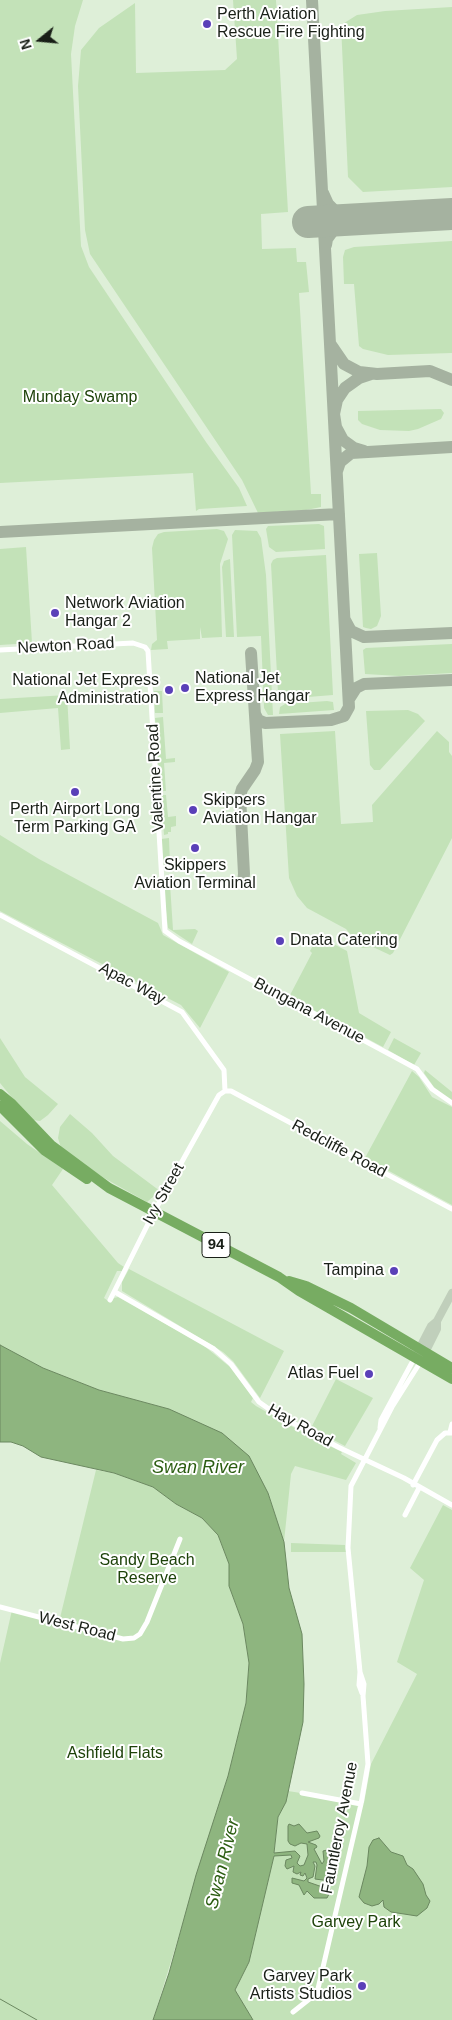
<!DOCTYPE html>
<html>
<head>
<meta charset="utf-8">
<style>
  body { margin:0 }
  #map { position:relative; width:452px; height:2020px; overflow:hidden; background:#deefd8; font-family:Arial,sans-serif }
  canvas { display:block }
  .north { position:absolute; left:15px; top:15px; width:50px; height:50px; -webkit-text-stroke:4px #fff; paint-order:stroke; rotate:253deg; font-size:14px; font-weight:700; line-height:20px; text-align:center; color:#191f17 }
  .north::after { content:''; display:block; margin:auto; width:18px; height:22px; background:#191f17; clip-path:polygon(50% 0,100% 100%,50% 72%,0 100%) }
</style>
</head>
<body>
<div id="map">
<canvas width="452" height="2020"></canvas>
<div class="north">N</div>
</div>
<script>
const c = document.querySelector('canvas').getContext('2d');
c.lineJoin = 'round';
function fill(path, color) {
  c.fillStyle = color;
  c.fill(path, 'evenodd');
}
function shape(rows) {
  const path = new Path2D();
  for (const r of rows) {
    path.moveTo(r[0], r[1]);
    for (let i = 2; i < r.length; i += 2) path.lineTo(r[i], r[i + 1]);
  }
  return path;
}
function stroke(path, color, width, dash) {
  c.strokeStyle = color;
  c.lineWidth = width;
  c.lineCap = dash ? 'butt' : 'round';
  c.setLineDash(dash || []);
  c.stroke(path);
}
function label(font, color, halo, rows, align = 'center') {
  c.font = font + ' Arial,sans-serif';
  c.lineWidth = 4;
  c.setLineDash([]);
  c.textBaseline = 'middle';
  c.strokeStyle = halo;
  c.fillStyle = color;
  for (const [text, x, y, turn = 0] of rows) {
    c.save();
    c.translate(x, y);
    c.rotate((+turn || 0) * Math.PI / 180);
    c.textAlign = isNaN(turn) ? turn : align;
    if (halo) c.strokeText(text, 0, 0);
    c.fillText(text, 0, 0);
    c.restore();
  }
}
fill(shape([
  [0,0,83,0,75,26,71,54,81,246,89,267,206,442,239,488,247,506,199,509,196,511,193,473,0,483],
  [233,0,276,0,288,212,261,214,262,249,296,248,297,262,306,262,309,292,299,293,311,494,321,494,321,507,306,510,258,513,242,480,90,254,85,230,78,86,81,50,99,28,135,3,136,73,225,70,237,59],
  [452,7,452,187,363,192,348,177,341,25,357,15,385,11],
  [452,241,452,353,388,355,363,349,359,346,354,284,344,284,343,257,345,250,354,247],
  [441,409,444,413,441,419,418,429,409,431,380,430,362,424,358,420,358,411],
  [319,524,324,526,325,549,276,552,269,547,266,529,268,526],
  [217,529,224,531,228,539,220,564,222,637,202,638,200,627,200,639,167,641,168,649,151,650,152,644,157,640,152,548,154,540,158,534,164,532],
  [235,530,257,531,261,538,266,575,273,715,268,715,264,708,261,636,237,637,232,535],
  [26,547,32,643,0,645,0,549],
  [377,553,381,616,377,626,371,629,366,628,363,627,359,554],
  [326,555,333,695,283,699,278,693,271,564,273,560,277,558],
  [230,559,234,637,226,637,222,567,224,561],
  [452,644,452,673,399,676,365,674,363,650,366,648],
  [154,691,162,691,163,713,155,713],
  [67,695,70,749,61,750,58,708,0,713,0,699],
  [327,701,333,702,334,710,279,714,280,707,285,704],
  [408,710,418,714,425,721,380,770,374,770,370,765,366,711],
  [163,717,166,759,175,758,175,762,164,763,166,791,160,791,155,718],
  [335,731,341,824,373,822,372,805,437,731,449,742,449,752,452,756,452,838,393,953,390,955,373,947,362,948,346,929,307,908,297,896,289,878,280,734],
  [161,795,166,795,168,817,176,816,176,826,171,827,171,832,168,832,168,834,164,835],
  [0,835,39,859,158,923,163,935,229,972,200,1028,181,1005,0,911],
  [169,838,170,864,163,865,161,839],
  [163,884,170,884,173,930,195,929,198,931,192,944,168,928],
  [318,936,347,951,359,1013,391,1032,383,1047,289,997,312,953,310,951],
  [0,1038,25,1077,58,1104,48,1115,40,1121,33,1120,28,1117,0,1083],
  [394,1038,421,1053,414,1065,388,1050],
  [425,1070,452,1092,452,1101,436,1090,424,1073],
  [412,1071,419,1077,432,1097,452,1107,452,1205,365,1158],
  [70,1114,92,1133,113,1156,160,1191,147,1202,104,1178,61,1148,58,1138,60,1127],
  [0,1121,27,1144,63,1169,52,1185,118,1263,124,1267,122,1271,117,1271,104,1298,111,1303,114,1298,118,1297,203,1345,230,1367,253,1398,251,1402,256,1406,307,1435,342,1452,341,1454,356,1463,346,1480,295,1466,291,1474,284,1542,268,1493,169,1409,99,1390,43,1368,0,1345],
  [129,1269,284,1351,260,1398,233,1361,223,1352,122,1291,122,1282],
  [336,1379,373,1398,345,1446,311,1428],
  [96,1470,114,1473,153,1487,176,1504,202,1518,218,1535,229,1564,229,1586,243,1624,249,1663,246,1703,228,1776,153,2020,0,2020,0,1663,12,1610,59,1622],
  [443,1505,452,1510,452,2020,253,2020,235,1990,249,1961,274,1856,278,1817,286,1802,288,1791,364,1803,371,1764,417,1674,397,1662,424,1580,410,1568],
  [291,1543,345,1545,346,1552,291,1552]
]), '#c3e2b8');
const water = shape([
  [0,1345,43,1368,99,1390,169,1409,222,1433,249,1456,268,1493,284,1542,289,1588,302,1634,304,1684,303,1722,286,1802,278,1817,274,1853,295,1851,300,1856,297,1863,300,1866,304,1865,308,1855,307,1844,301,1843,295,1846,290,1844,288,1841,288,1826,289,1824,294,1826,299,1824,307,1833,317,1831,320,1836,319,1838,308,1842,316,1845,317,1847,314,1849,322,1864,324,1861,323,1851,327,1850,331,1857,331,1864,336,1869,336,1873,330,1881,315,1879,317,1865,316,1862,313,1862,315,1866,313,1877,308,1879,308,1882,331,1890,327,1898,314,1898,307,1891,304,1895,299,1885,292,1883,292,1878,304,1881,307,1878,305,1873,303,1876,300,1875,301,1872,297,1874,293,1872,294,1866,287,1869,285,1866,286,1860,292,1858,291,1855,274,1856,249,1962,235,1990,253,2020,153,2020,169,1973,196,1875,228,1776,246,1703,249,1663,243,1624,229,1586,229,1564,218,1535,202,1518,176,1504,153,1487,114,1473,41,1457,23,1446,11,1442,0,1442,0,1345],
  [379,1838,391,1852,403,1856,407,1865,413,1869,423,1884,426,1895,430,1901,427,1908,417,1916,391,1912,384,1907,383,1900,379,1904,372,1906,364,1903,359,1897,367,1866,369,1847,373,1840,379,1838]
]);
fill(water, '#8eb57f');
stroke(water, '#6b8860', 1);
stroke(shape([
  [0,1999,37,2020]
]), '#6b8860', 1);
stroke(shape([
  [323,193,328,204,337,213,351,218,361,219],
  [326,245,327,239,335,228,342,224,356,220],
  [331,345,344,364,359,372,377,374,430,371,452,380],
  [364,451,354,448,343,440,336,427,334,414,337,400,345,388,359,378,371,374],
  [337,471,340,462,351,453,452,447],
  [0,532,339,514],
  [345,620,351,631,364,637,452,633],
  [349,699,356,688,364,684,452,680],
  [255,714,258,720,265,723,331,720,344,716,349,707,312,0],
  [243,883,244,874,240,796,242,789,255,770,258,762,251,653]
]), '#a5b2a0', 12);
stroke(shape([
  [308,222,452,214]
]), '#a5b2a0', 32);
stroke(shape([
  [0,650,133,643,145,647,148,651,165,931,179,941,417,1069,432,1089,452,1103],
  [0,915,182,1012,224,1070,225,1091],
  [225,1091,231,1091,452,1209],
  [115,1292,214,1349,231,1364,259,1402,276,1414,338,1447,404,1478,452,1505],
  [110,1300,154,1212,219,1095,225,1091],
  [380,1428,381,1420,415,1357],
  [450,1432,452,1424],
  [413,1485,437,1440,445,1433,452,1433],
  [405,1515,419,1488],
  [0,1607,123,1639,134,1638,140,1634,147,1622,180,1539],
  [362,1693,359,1685,360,1672,348,1548,351,1486,392,1407,421,1361],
  [302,1793,361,1804],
  [293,2012,317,1993,361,1804,368,1764,363,1696,364,1684,360,1672]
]), '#fff', 5);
stroke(shape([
  [417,1353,431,1326,437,1321],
  [423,1357,437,1329,437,1321,452,1293]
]), '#c0cfbb', 8);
stroke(shape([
  [0,1094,11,1103,51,1145,109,1188,279,1277,299,1291,452,1379],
  [0,1106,44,1150,87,1179],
  [289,1281,306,1286,351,1308,452,1368]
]), '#77ac62', 10);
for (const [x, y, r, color] of [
  [207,24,5,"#5a40b8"],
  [55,613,5,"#5a40b8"],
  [185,688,5,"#5a40b8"],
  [169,690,5,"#5a40b8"],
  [75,792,5,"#5a40b8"],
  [193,810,5,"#5a40b8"],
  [195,848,5,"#5a40b8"],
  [280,941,5,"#5a40b8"],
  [394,1271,5,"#5a40b8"],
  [369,1374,5,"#5a40b8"],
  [362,1986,5,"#5a40b8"]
]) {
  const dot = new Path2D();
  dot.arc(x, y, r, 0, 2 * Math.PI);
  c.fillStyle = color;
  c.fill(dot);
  stroke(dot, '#fff', 2);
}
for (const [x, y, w] of [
  [216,1245,28]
]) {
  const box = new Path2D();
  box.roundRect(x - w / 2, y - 12.5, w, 25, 4);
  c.fillStyle = '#fff';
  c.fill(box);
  stroke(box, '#191f17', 1);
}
label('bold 15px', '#191f17', null, [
  ["94",216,1245]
]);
label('16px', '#191f17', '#fff', [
  ["Perth Aviation",217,15],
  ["Rescue Fire Fighting",217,33],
  ["Network Aviation",65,604],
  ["Hangar 2",65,622],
  ["National Jet",195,679],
  ["Express Hangar",195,697],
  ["National Jet Express",159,681,"right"],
  ["Administration",159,699,"right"],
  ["Skippers",203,801],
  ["Aviation Hangar",203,819],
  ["Perth Airport Long",75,810,"center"],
  ["Term Parking GA",75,828,"center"],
  ["Skippers",195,866,"center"],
  ["Aviation Terminal",195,884,"center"],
  ["Dnata Catering",290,941],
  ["Tampina",384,1271,"right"],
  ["Atlas Fuel",359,1374,"right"],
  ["Garvey Park",352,1977,"right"],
  ["Artists Studios",352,1995,"right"]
], 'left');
label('16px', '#1d4209', '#fff', [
  ["Munday Swamp",80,398],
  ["Sandy Beach",147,1561],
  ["Reserve",147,1579],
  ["Ashfield Flats",115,1754],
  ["Garvey Park",356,1923]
]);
label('16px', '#191f17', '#fff', [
  ["Newton Road",66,646,-3],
  ["Valentine Road",156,778,-93],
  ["Apac Way",132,984,28],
  ["Bungana Avenue",309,1011,28],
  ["Redcliffe Road",339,1149,28],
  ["Ivy Street",164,1194,-61],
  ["Hay Road",300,1426,29],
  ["West Road",77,1627,14],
  ["Fauntleroy Avenue",340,1828,-79]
]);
label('italic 18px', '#2b5d11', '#fff', [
  ["Swan River",198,1468],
  ["Swan River",223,1864,-76]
]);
</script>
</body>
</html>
